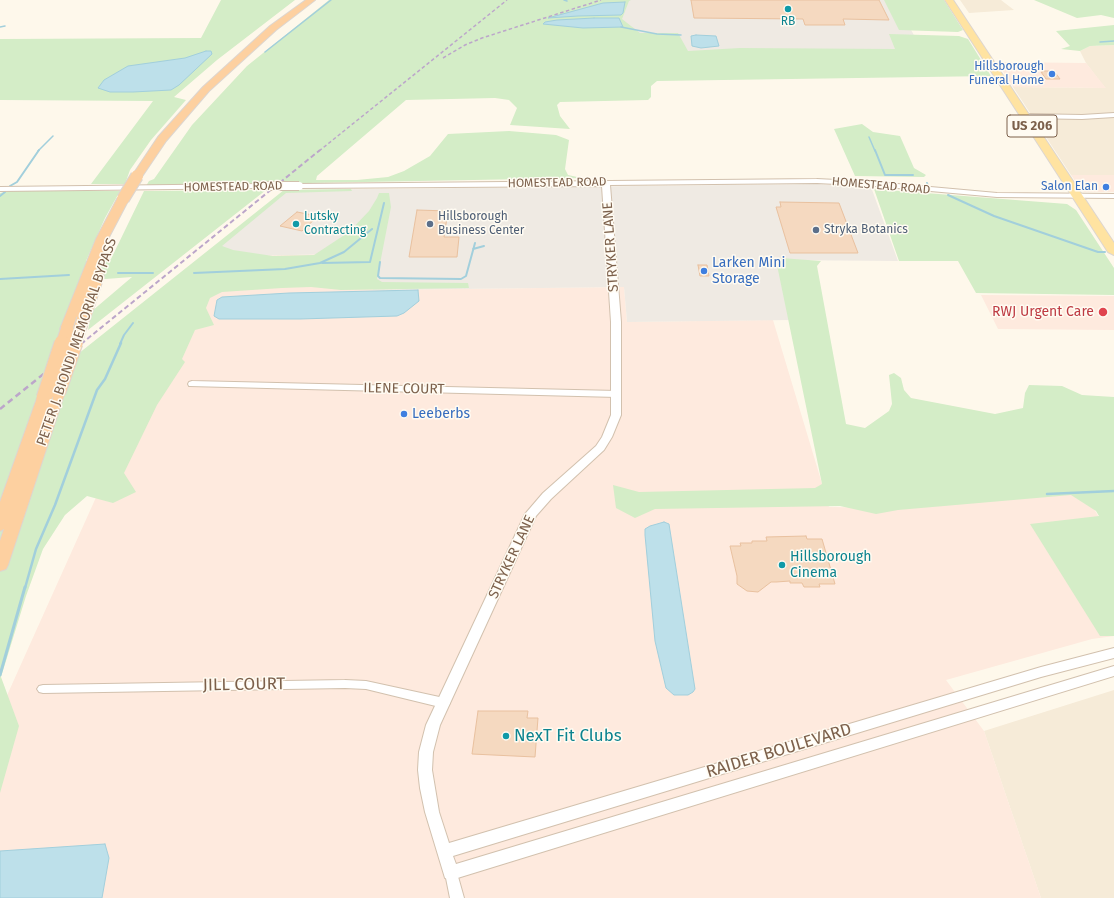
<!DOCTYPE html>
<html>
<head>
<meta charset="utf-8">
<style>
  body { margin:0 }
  canvas { display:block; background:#fef8eb }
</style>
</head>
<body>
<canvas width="1114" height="898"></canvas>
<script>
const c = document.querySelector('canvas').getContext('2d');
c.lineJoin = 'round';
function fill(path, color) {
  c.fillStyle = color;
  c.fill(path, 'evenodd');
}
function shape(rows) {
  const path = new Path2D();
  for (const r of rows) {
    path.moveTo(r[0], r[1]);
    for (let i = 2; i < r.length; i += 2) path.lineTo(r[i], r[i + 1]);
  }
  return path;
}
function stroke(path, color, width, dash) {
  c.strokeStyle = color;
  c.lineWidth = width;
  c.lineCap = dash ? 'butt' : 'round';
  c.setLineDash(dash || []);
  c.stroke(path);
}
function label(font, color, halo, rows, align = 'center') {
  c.font = font + ' "Fira Sans",sans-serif';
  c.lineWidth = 3;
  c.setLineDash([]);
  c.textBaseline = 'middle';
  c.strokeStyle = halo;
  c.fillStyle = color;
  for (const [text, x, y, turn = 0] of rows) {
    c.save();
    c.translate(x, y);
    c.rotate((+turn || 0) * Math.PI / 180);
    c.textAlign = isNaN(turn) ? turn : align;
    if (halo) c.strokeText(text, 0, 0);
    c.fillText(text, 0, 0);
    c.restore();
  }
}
fill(shape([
  [960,0,1001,0,1014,10,969,13],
  [1114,45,1114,175,1071,175,1013,87,1105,88,1086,63,1080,51,1090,46],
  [1114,690,1114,898,1041,898,984,731]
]), '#f6ebd8');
fill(shape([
  [997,62,1086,63,1106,88,1013,87],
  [1071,175,1114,175,1114,192,1083,192],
  [378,253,373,290,624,287,627,322,773,320,829,507,896,508,1083,491,1114,542,1114,636,1092,639,946,680,984,731,1041,898,0,898,0,711,204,257],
  [981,295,1114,296,1114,330,998,329]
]), '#feeade');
fill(shape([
  [620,0,895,0,923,52,682,51,623,34],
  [819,184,871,187,898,261,778,260,792,320,627,322,624,287,373,290,378,253,204,257,286,190]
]), '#efeae3');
fill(shape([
  [221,0,295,0,217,60,174,97,186,100,151,140,130,170,125,184,91,184,153,101,0,100,0,39,201,38],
  [329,0,631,0,629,1,622,19,640,33,678,33,688,51,740,48,895,49,889,34,959,36,968,39,991,76,657,81,651,86,651,97,648,100,560,102,557,105,560,116,570,129,510,125,517,108,509,100,495,98,406,100,317,176,316,180,357,180,388,177,404,171,430,156,448,134,509,131,556,135,569,140,565,169,568,175,582,178,146,186,149,181,154,179,192,125,247,66],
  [884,0,944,0,963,30,958,32,899,30],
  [1034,0,1114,0,1114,18,1101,15,1077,18],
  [1114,25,1114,45,1090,46,1080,51,1061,49,1070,46,1056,31],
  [862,124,873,132,900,136,914,168,926,175,924,177,855,176,834,129],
  [351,189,352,191,286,193,222,246,233,250,273,256,314,255,349,232,369,211,377,198,379,193,389,193,391,207,377,279,382,282,468,283,469,288,341,290,311,287,282,288,222,292,210,298,206,308,214,325,195,330,182,359,185,362,157,405,124,473,136,492,113,503,87,496,65,515,43,549,26,596,1,677,19,726,0,793,0,193,10,191,120,191,105,218,86,261,111,259,144,191,266,190,88,330,92,311,132,277,79,281,44,381,284,190],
  [874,189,1067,204,1076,210,1114,268,1114,295,976,293,958,261,899,261],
  [781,258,821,261,817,266,846,424,865,428,889,411,892,404,889,375,894,373,901,378,904,390,911,398,995,414,1023,408,1025,393,1029,385,1062,386,1082,395,1114,397,1114,636,1100,636,1030,524,1099,516,1096,511,1071,495,898,510,876,514,840,506,655,509,635,518,616,508,613,485,639,492,815,488,822,484,777,265]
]), '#d4edc7');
const water = shape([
  [625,2,623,13,621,15,578,16,548,18,603,3,625,2],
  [594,18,619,18,623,27,583,28,543,24,545,22,557,20,594,18],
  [696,35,716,36,719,46,701,48,692,46,691,36,696,35],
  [206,51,211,51,212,54,179,85,171,90,133,92,110,92,98,88,104,80,128,66,185,58,206,51],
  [418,290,419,301,404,313,397,316,300,319,219,319,214,316,217,300,222,297,289,293,418,290],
  [664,522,669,524,695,689,693,692,688,695,674,695,666,688,655,641,645,535,645,529,650,526,664,522],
  [105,844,109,858,102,898,0,898,0,851,105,844]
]);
fill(water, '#bde0ea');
stroke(water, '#a2cfdc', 1);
stroke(shape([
  [564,0,567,1],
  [0,27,5,26],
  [621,27,657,34,681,35],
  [1100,42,1114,41],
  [265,52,331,0],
  [869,137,875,151],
  [38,151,53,136]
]), '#a2cfdc', 1.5);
stroke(shape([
  [875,150,885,175,913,175],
  [927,183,928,186],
  [10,186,17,182,39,150],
  [948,195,994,216,1098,252,1105,252],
  [0,196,5,192],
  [473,249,484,246],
  [380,262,378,276,380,278,461,279,466,276,475,243],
  [322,263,370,262,384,203],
  [118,273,153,273],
  [194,273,285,269,320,263,344,252,372,229],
  [0,279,69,275],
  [120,344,124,335,133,323]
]), '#a2cfdc', 2);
stroke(shape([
  [1047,494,1114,491],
  [25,588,36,549,55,505,97,390,105,379,121,343]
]), '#a2cfdc', 2.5);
stroke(shape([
  [0,675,25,587]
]), '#a2cfdc', 3);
const building = shape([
  [691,0,879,0,889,20,843,19,845,25,805,25,803,19,694,18,691,0],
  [1042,71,1054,71,1060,79,1046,79,1041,72,1043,72,1042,71],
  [780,202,839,203,858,253,790,253,776,207,781,207,780,202],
  [417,210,448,211,444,237,459,237,457,257,409,257,417,210],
  [297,212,318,216,302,231,280,226,297,212],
  [698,265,707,265,709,276,700,276,698,265],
  [806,536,807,539,822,539,835,584,819,584,820,587,804,587,802,583,790,583,790,581,776,582,771,582,758,592,747,591,737,584,737,576,730,546,741,546,740,543,752,543,752,541,767,541,766,537,806,536],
  [478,711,528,711,527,718,538,718,535,757,472,754,478,711]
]);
fill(building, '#f5d9c0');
stroke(building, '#e9c19f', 1);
const minor = shape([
  [1114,113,1114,117,1082,119,1025,118,1022,116,1025,114,1082,115,1114,113],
  [192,381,617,391,621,394,617,397,189,386,188,384,189,382,192,381],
  [345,680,366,681,444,698,448,700,450,703,448,706,444,708,366,689,345,688,43,693,39,692,37,689,39,686,43,685,345,680],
  [451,867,456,869,457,873,464,898,450,898,445,873,446,869,451,867]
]);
const tertiary = shape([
  [817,179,875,182,997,193,1114,194,1114,198,997,197,875,186,817,183,610,185,621,322,621,415,612,437,604,450,551,499,536,516,440,725,433,752,432,770,439,812,449,843,1041,667,1114,648,1114,658,1041,677,453,856,456,864,1114,666,1114,676,451,880,445,878,425,812,420,788,418,770,419,752,426,725,525,514,543,493,596,446,602,437,611,415,611,322,602,186,299,188,295,186,299,184,817,179],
  [259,184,263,186,262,188,0,191,0,187,259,184]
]);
const primary = shape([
  [945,0,953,0,1114,243,1114,255,1108,252,945,0]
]);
const trunk = shape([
  [306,0,315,0,276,30,209,91,166,141,141,178,133,178,132,176,158,137,203,87,270,26,306,0],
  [123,196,127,197,129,199,108,239,95,273,102,273,104,276,90,319,88,322,83,323,77,320,72,332,62,332,60,329,96,239,117,199,119,197,123,196],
  [58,388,63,389,65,392,8,565,6,569,0,571,0,541,4,529,0,531,0,502,37,398,39,395,44,394,50,396,53,389,58,388]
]);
stroke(minor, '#d2c1ae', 2);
stroke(tertiary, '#d2c1ae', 2);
stroke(primary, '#ddd6d0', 2);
stroke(trunk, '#ddd6d0', 2);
fill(minor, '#fff');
fill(tertiary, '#fff');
fill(primary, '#ffe3a1');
fill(trunk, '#fdd0a0');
stroke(shape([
  [443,58,465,45,482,38,601,0],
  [319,151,507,0]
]), '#bca6ca', 1.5, [3.5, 2.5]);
stroke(shape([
  [81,344,320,150]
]), '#bca6ca', 2, [5, 3]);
stroke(shape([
  [0,409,82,343]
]), '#bca6ca', 2.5, [6, 4]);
const tertiaryBridge = shape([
  [259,186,299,186]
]);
const trunkBridgeFar1 = shape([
  [123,199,137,176],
  [62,344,67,329],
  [75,344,83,319]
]);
const trunkBridge = shape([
  [58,392,75,343],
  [44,398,62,343]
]);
stroke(tertiaryBridge, '#d2c1ae', 10, []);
stroke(trunkBridgeFar1, '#ddd6d0', 14, []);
stroke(trunkBridge, '#ddd6d0', 17, []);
stroke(tertiaryBridge, '#fff', 8);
stroke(trunkBridgeFar1, '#fdd0a0', 12);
stroke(trunkBridge, '#fdd0a0', 15);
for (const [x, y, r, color] of [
  [788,9,4,"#0f9aa8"],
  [1052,74,4,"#3f7fe0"],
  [1106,187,4,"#3f7fe0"],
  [296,224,4,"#0f9aa8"],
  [430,224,4,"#5c6f8a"],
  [816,230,4,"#5c6f8a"],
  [704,271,4,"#3f7fe0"],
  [1103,312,5,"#e0444e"],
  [404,414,4,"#3f7fe0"],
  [782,565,4,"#0f9aa8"],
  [506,736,4,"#0f9aa8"]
]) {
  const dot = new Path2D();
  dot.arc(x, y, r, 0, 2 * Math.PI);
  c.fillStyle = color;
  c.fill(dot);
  stroke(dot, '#fffbf2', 1.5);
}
label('12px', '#0d838f', '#fffbf2', [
  ["RB",788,22],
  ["Lutsky",304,217,"left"],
  ["Contracting",304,231,"left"]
]);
label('12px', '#366cbe', '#fffbf2', [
  ["Hillsborough",1044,67],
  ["Funeral Home",1044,81],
  ["Salon Elan",1098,187]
], 'right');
label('12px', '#7c604b', '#fffbf2', [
  ["HOMESTEAD ROAD",557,183,-1],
  ["HOMESTEAD ROAD",881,186,5],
  ["HOMESTEAD ROAD",233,187,-1]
]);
label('12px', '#4e5e75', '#fffbf2', [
  ["Hillsborough",438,217],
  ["Business Center",438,231],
  ["Stryka Botanics",824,230]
], 'left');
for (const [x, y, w] of [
  [1032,126,50]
]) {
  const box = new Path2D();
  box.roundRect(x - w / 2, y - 11, w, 22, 3);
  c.fillStyle = '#fffbf2';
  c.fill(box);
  stroke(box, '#7c604b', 1);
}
label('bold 13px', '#7c604b', null, [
  ["US 206",1032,126]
]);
label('14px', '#7c604b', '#fffbf2', [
  ["STRYKER LANE",611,247,-94],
  ["PETER J. BIONDI MEMORIAL BYPASS",77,342,-71],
  ["ILENE COURT",404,389,1],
  ["STRYKER LANE",512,557,-65]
]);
label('14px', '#366cbe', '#fffbf2', [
  ["Larken Mini",712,263],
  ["Storage",712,279],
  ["Leeberbs",412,414]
], 'left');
label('14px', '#be3a42', '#fffbf2', [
  ["RWJ Urgent Care",1094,312]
], 'right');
label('14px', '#0d838f', '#fffbf2', [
  ["Hillsborough",790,557],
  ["Cinema",790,573]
], 'left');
label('17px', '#7c604b', '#fffbf2', [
  ["JILL COURT",244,685,-1],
  ["RAIDER BOULEVARD",779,751,-17]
]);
label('17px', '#0d838f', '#fffbf2', [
  ["NexT Fit Clubs",514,736]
], 'left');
</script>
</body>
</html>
